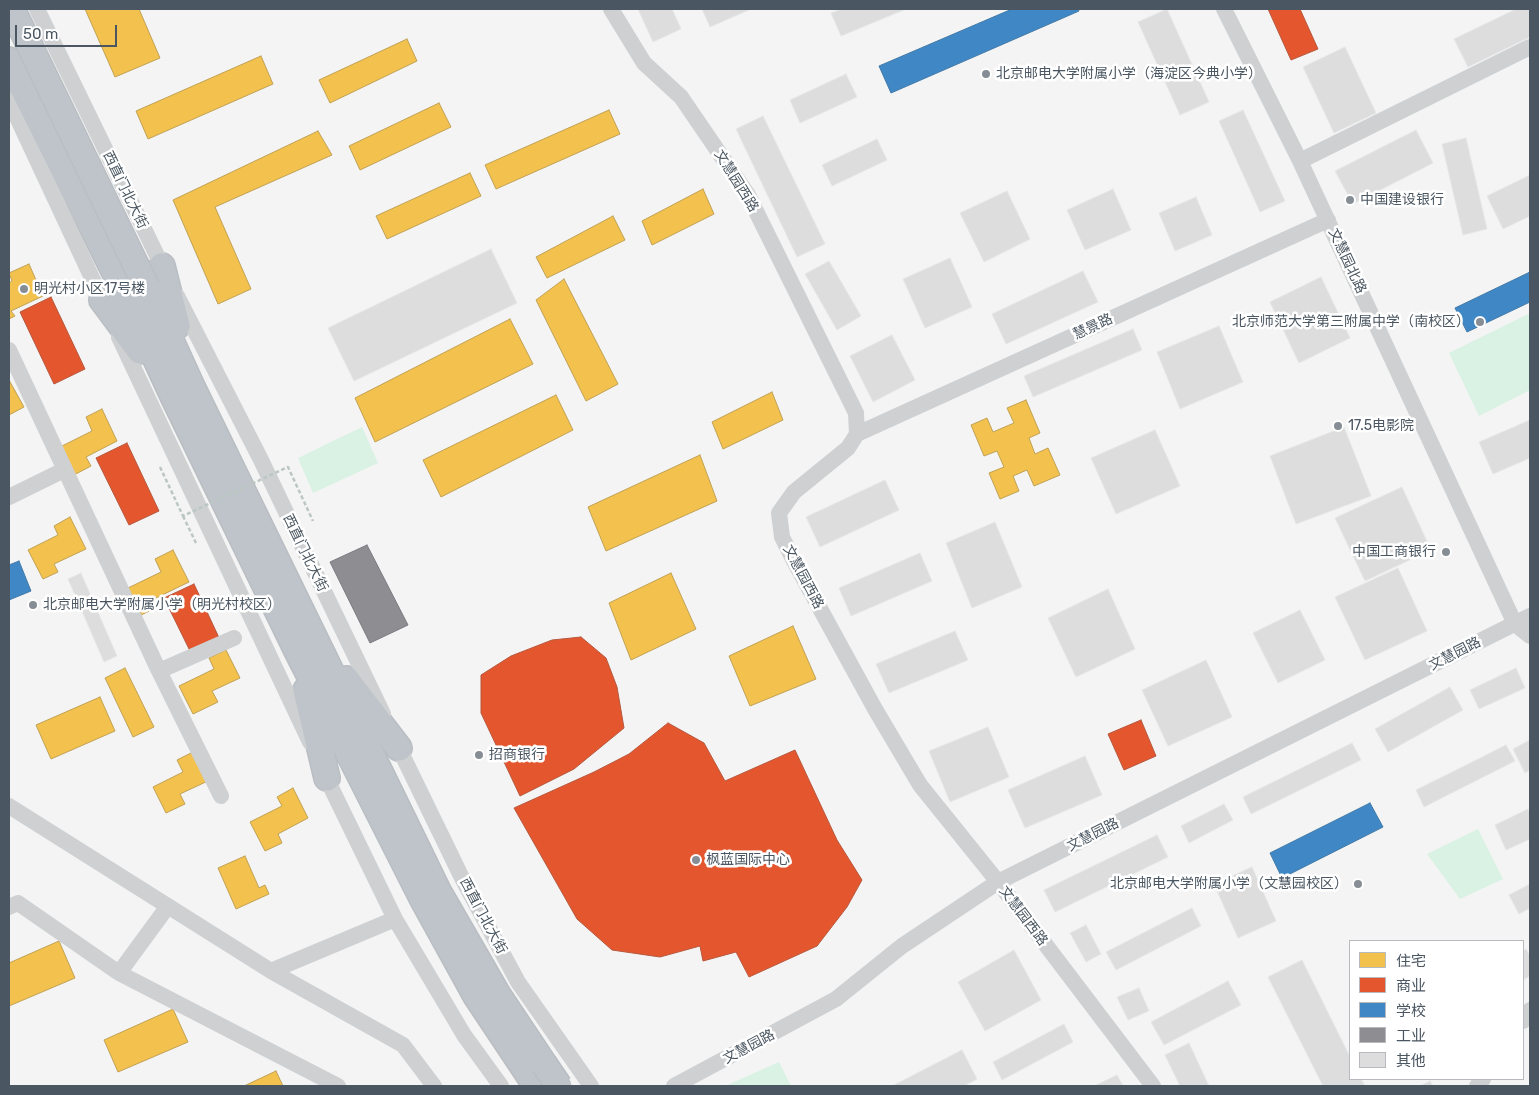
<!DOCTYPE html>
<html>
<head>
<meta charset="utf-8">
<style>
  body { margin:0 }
  #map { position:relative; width:1539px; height:1095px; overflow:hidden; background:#f4f4f4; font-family:Rubik,"Noto Sans SC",sans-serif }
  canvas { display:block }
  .frame { position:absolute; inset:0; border:10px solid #4a5661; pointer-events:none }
  .legend { position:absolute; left:1349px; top:940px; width:175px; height:140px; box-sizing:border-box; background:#fff; border:1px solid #b7bbc0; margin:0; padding:6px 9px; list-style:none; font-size:15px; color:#4a5661 }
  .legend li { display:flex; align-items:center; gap:10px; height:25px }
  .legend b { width:25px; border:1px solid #b7bbc0 }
  .scale { position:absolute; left:15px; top:25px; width:102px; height:22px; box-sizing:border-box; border:2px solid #4a5661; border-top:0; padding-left:6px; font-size:15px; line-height:18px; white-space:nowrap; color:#4a5661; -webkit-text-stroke:4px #fff; paint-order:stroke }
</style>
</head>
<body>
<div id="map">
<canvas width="1539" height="1095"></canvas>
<div class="frame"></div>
<ul class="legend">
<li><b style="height:14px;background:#f2c14e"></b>住宅</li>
<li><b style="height:14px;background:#e4572e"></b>商业</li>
<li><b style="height:14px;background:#3f88c5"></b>学校</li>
<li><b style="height:14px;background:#8d8d92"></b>工业</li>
<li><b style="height:14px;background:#ddddde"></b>其他</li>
</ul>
<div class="scale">50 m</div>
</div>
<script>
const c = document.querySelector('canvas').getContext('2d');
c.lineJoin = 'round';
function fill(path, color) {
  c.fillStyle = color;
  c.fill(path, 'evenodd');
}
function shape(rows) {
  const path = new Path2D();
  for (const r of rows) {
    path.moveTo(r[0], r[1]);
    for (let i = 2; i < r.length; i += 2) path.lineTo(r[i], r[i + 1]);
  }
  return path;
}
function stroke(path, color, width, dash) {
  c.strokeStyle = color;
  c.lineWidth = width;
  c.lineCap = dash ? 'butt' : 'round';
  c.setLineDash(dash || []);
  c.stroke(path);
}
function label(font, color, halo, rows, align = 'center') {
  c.font = font + ' Rubik,"Noto Sans SC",sans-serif';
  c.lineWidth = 5;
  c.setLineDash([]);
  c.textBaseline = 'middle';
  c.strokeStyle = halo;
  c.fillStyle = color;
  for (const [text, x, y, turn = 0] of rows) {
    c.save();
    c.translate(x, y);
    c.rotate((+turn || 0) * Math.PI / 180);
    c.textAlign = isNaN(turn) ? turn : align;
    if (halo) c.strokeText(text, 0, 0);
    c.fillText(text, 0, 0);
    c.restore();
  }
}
fill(shape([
  [1530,313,1530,390,1479,416,1449,353],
  [362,427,378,463,313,493,298,458],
  [1478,829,1503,879,1460,899,1427,854],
  [779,1062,791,1086,725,1086]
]), '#d9f2e3');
const homes = shape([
  [85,9,139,9,160,58,115,77,85,9],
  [407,39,417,61,330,103,319,80,407,39],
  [261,56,273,84,148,139,136,111,261,56],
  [439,103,451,127,360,170,349,146,439,103],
  [609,110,620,134,496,189,485,165,609,110],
  [318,131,332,155,215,207,251,289,218,304,173,200,318,131],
  [470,173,481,196,387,239,376,216,470,173],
  [703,189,714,214,652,245,642,221,703,189],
  [613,216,625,240,547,278,536,257,613,216],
  [29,264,43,296,11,311,15,316,9,319,9,283,12,281,9,273,29,264],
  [564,279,618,384,586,401,536,300,564,279],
  [510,319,533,364,375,442,355,398,510,319],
  [9,380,24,407,9,415,9,380],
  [772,392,783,420,723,449,712,422,772,392],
  [556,395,573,430,441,497,423,460,556,395],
  [1026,400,1040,433,1029,438,1035,454,1048,448,1060,475,1034,486,1027,470,1013,476,1019,491,1000,499,989,473,1004,467,997,451,984,456,971,425,987,418,993,432,1014,423,1007,408,1026,400],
  [102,409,117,441,86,457,91,466,72,476,58,448,92,431,86,417,102,409],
  [700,455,717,501,606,551,588,507,700,455],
  [70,517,86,549,54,564,58,572,43,579,28,550,58,535,54,526,70,517],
  [173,550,189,582,156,598,162,605,141,615,128,588,161,572,155,559,173,550],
  [671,573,696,629,631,660,609,603,671,573],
  [793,626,816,679,750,706,729,656,793,626],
  [226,650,240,678,212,691,218,702,193,714,179,686,214,669,209,658,226,650],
  [125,668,154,727,133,737,105,678,125,668],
  [100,697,115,731,51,759,36,725,100,697],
  [195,751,210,780,180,794,185,804,166,813,153,787,183,772,177,760,195,751],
  [293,788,308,818,278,834,282,843,265,851,250,822,282,806,277,797,293,788],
  [245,856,259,888,265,885,269,894,236,909,218,868,245,856],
  [59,941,75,978,9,1006,9,963,59,941],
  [173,1009,188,1042,118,1072,104,1040,173,1009],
  [276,1071,283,1086,244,1086,276,1071]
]);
fill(homes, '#f2c14e');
stroke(homes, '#c0a154', 1);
const shops = shape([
  [1268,9,1300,9,1318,49,1291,60,1268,9],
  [51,297,85,369,54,384,20,312,51,297],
  [127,443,159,511,129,525,96,458,127,443],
  [194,584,221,642,192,655,164,598,194,584],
  [581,637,606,658,617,687,624,728,574,769,520,796,481,713,481,675,511,656,552,640,581,637],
  [1141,720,1156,756,1124,770,1108,734,1141,720],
  [668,723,704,743,725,781,795,750,837,840,862,880,847,907,817,946,749,977,736,952,703,961,700,946,660,957,612,950,577,919,514,808,594,772,629,754,668,723]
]);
fill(shops, '#e4572e');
stroke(shops, '#b6573d', 1);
const schools = shape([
  [1012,9,1078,9,1079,11,891,93,879,66,1012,9],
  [1530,272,1530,302,1467,332,1455,308,1530,272],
  [19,561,31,591,9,600,9,565,19,561],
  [1370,803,1383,827,1282,878,1270,853,1370,803]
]);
fill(schools, '#3f88c5');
stroke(schools, '#4279a7', 1);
const industry = shape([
  [367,545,408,625,370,643,330,562,367,545]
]);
fill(industry, '#8d8d92');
stroke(industry, '#797c83', 1);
const building = shape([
  [638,9,672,9,681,29,653,42,638,9],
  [702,9,751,9,710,27,702,9],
  [842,9,906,9,841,36,831,13,842,9],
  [1167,9,1209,102,1180,115,1138,22,1167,9],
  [1516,9,1530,9,1530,37,1468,67,1454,39,1516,9],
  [1345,47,1376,113,1334,133,1303,67,1345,47],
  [846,74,857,97,800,123,790,100,846,74],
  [1243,110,1285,201,1260,212,1219,121,1243,110],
  [763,116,825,244,797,257,736,129,763,116],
  [1416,130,1433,163,1353,204,1335,171,1416,130],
  [1466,138,1487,229,1463,235,1442,144,1466,138],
  [877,139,887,160,832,186,822,165,877,139],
  [1530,175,1530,216,1503,229,1487,196,1530,175],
  [1113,189,1131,230,1085,250,1067,210,1113,189],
  [1007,191,1030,239,984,262,960,213,1007,191],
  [1196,197,1212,235,1175,251,1159,213,1196,197],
  [491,249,517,303,354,381,328,328,491,249],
  [950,258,972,307,925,328,903,279,950,258],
  [829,261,861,316,837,330,805,274,829,261],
  [1083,271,1098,302,1006,344,992,314,1083,271],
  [1321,277,1350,338,1299,363,1270,302,1321,277],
  [1219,326,1243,382,1180,409,1157,352,1219,326],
  [1133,329,1142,350,1033,397,1024,376,1133,329],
  [892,335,915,380,873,402,850,356,892,335],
  [1530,420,1530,458,1493,474,1479,442,1530,420],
  [1344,427,1371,496,1296,524,1270,456,1344,427],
  [1155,430,1180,486,1116,514,1091,458,1155,430],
  [885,480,899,510,820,547,806,517,885,480],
  [1402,487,1431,550,1365,581,1335,518,1402,487],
  [995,522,1022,587,972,608,946,543,995,522],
  [920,553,932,581,851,616,839,588,920,553],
  [1398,568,1427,631,1365,660,1335,597,1398,568],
  [81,573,117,656,104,662,68,579,81,573],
  [1108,589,1135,649,1076,677,1048,618,1108,589],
  [1300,610,1325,660,1278,683,1253,633,1300,610],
  [955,631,968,660,889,693,876,664,955,631],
  [1206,660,1232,717,1168,746,1142,690,1206,660],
  [1516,668,1525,688,1479,709,1470,690,1516,668],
  [1450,687,1463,710,1388,752,1375,729,1450,687],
  [988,727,1009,777,950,802,929,751,988,727],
  [1530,740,1530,770,1525,773,1513,749,1530,740],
  [1352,743,1361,760,1251,814,1243,797,1352,743],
  [1506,745,1515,761,1424,807,1416,790,1506,745],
  [1085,756,1102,795,1025,828,1008,790,1085,756],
  [1224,804,1233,820,1189,843,1181,826,1224,804],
  [1528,809,1530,814,1530,839,1506,850,1495,825,1528,809],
  [1157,835,1168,857,1055,912,1044,890,1157,835],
  [1252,867,1276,921,1238,938,1214,884,1252,867],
  [1530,884,1530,908,1519,914,1509,895,1530,884],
  [1192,908,1201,926,1116,970,1106,952,1192,908],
  [1086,925,1101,954,1086,962,1070,933,1086,925],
  [1526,949,1530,956,1530,976,1523,980,1523,951,1526,949],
  [1014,950,1041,1000,985,1031,958,982,1014,950],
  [1302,960,1350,1057,1350,1079,1361,1079,1365,1086,1323,1086,1268,977,1302,960],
  [1228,981,1241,1005,1164,1045,1151,1022,1228,981],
  [1139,988,1149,1011,1128,1020,1117,997,1139,988],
  [1064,1024,1073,1042,1002,1080,993,1062,1064,1024],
  [1189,1043,1209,1086,1180,1086,1165,1055,1189,1043],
  [962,1050,977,1079,964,1086,892,1086,962,1050],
  [1117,1075,1123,1086,1094,1086,1117,1075],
  [1430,1081,1433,1086,1420,1086,1430,1081]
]);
fill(building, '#ddddde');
stroke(building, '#e5e6e7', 1);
const highway = shape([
  [9,60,130,303,173,396,297,651,422,898,476,996,536,1086],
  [162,266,177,326],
  [147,288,193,389,438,891,498,995,544,1064],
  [102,300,140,351],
  [346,679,399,748],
  [306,690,327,778]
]);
stroke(highway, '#b9bec3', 28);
stroke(shape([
  [183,516,196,543]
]), '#bcc7c4', 2.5, [4, 2.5]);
stroke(shape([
  [37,9,166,274],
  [611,9,644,63,681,97,748,195,856,413,857,434,848,448,794,492,779,513,782,537,794,561,875,709,920,785,998,882,1153,1086],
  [1224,9,1300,161,1515,624,1530,636],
  [9,100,106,308],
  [1300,161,1530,47],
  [177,296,260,458,383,714],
  [119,337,310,742],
  [9,350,159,671,234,638],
  [857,434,1328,220],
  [9,497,64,470],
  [159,671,221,796],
  [395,740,463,880,518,982,591,1086],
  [322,769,395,919,464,1035,501,1086],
  [9,806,271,971,395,919],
  [9,907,18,903,119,973,168,906],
  [271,971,403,1045,434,1086],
  [119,973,338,1086],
  [1523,1021,1530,1010],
  [674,1086,836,999,902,946,998,882,1530,616],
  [1477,1086,1483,1079]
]), '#ced0d2', 16);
stroke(highway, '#bec4c9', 25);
const highwayBridge = shape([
  [12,9,147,288],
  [544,1064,559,1086]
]);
stroke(highwayBridge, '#b9bec3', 28, []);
stroke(shape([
  [160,467,183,516,288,467,313,521]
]), '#bcc7c4', 2.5, [4, 2.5]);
stroke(highwayBridge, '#bec4c9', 25);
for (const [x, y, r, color] of [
  [986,74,5,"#868d94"],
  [1350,200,5,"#868d94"],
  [24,289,5,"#868d94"],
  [1480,322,5,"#868d94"],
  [1338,426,5,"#868d94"],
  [1446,552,5,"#868d94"],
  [33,605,5,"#868d94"],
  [479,755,5,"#868d94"],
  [696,860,5,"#868d94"],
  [1358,884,5,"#868d94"]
]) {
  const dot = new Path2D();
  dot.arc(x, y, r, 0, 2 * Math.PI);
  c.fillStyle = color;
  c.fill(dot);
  stroke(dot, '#fff', 2);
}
label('14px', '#4a5661', '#fff', [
  ["北京邮电大学附属小学（海淀区今典小学）",996,74],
  ["中国建设银行",1360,200],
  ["明光村小区17号楼",34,289],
  ["北京师范大学第三附属中学（南校区）",1470,322,"right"],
  ["17.5电影院",1348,426],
  ["中国工商银行",1436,552,"right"],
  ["北京邮电大学附属小学（明光村校区）",43,605],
  ["招商银行",489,755],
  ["枫蓝国际中心",706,860],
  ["北京邮电大学附属小学（文慧园校区）",1348,884,"right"]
], 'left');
label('14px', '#4a5661', '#fff', [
  ["文慧园西路",736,181,58],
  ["西直门北大街",125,190,64],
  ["文慧园北路",1347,261,65],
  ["慧景路",1093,327,-25],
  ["西直门北大街",305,553,64],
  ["文慧园西路",803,577,62],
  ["文慧园路",1455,654,-27],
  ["文慧园路",1093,835,-27],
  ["西直门北大街",483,916,62],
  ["文慧园西路",1023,916,53],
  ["文慧园路",749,1047,-28]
]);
</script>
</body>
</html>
